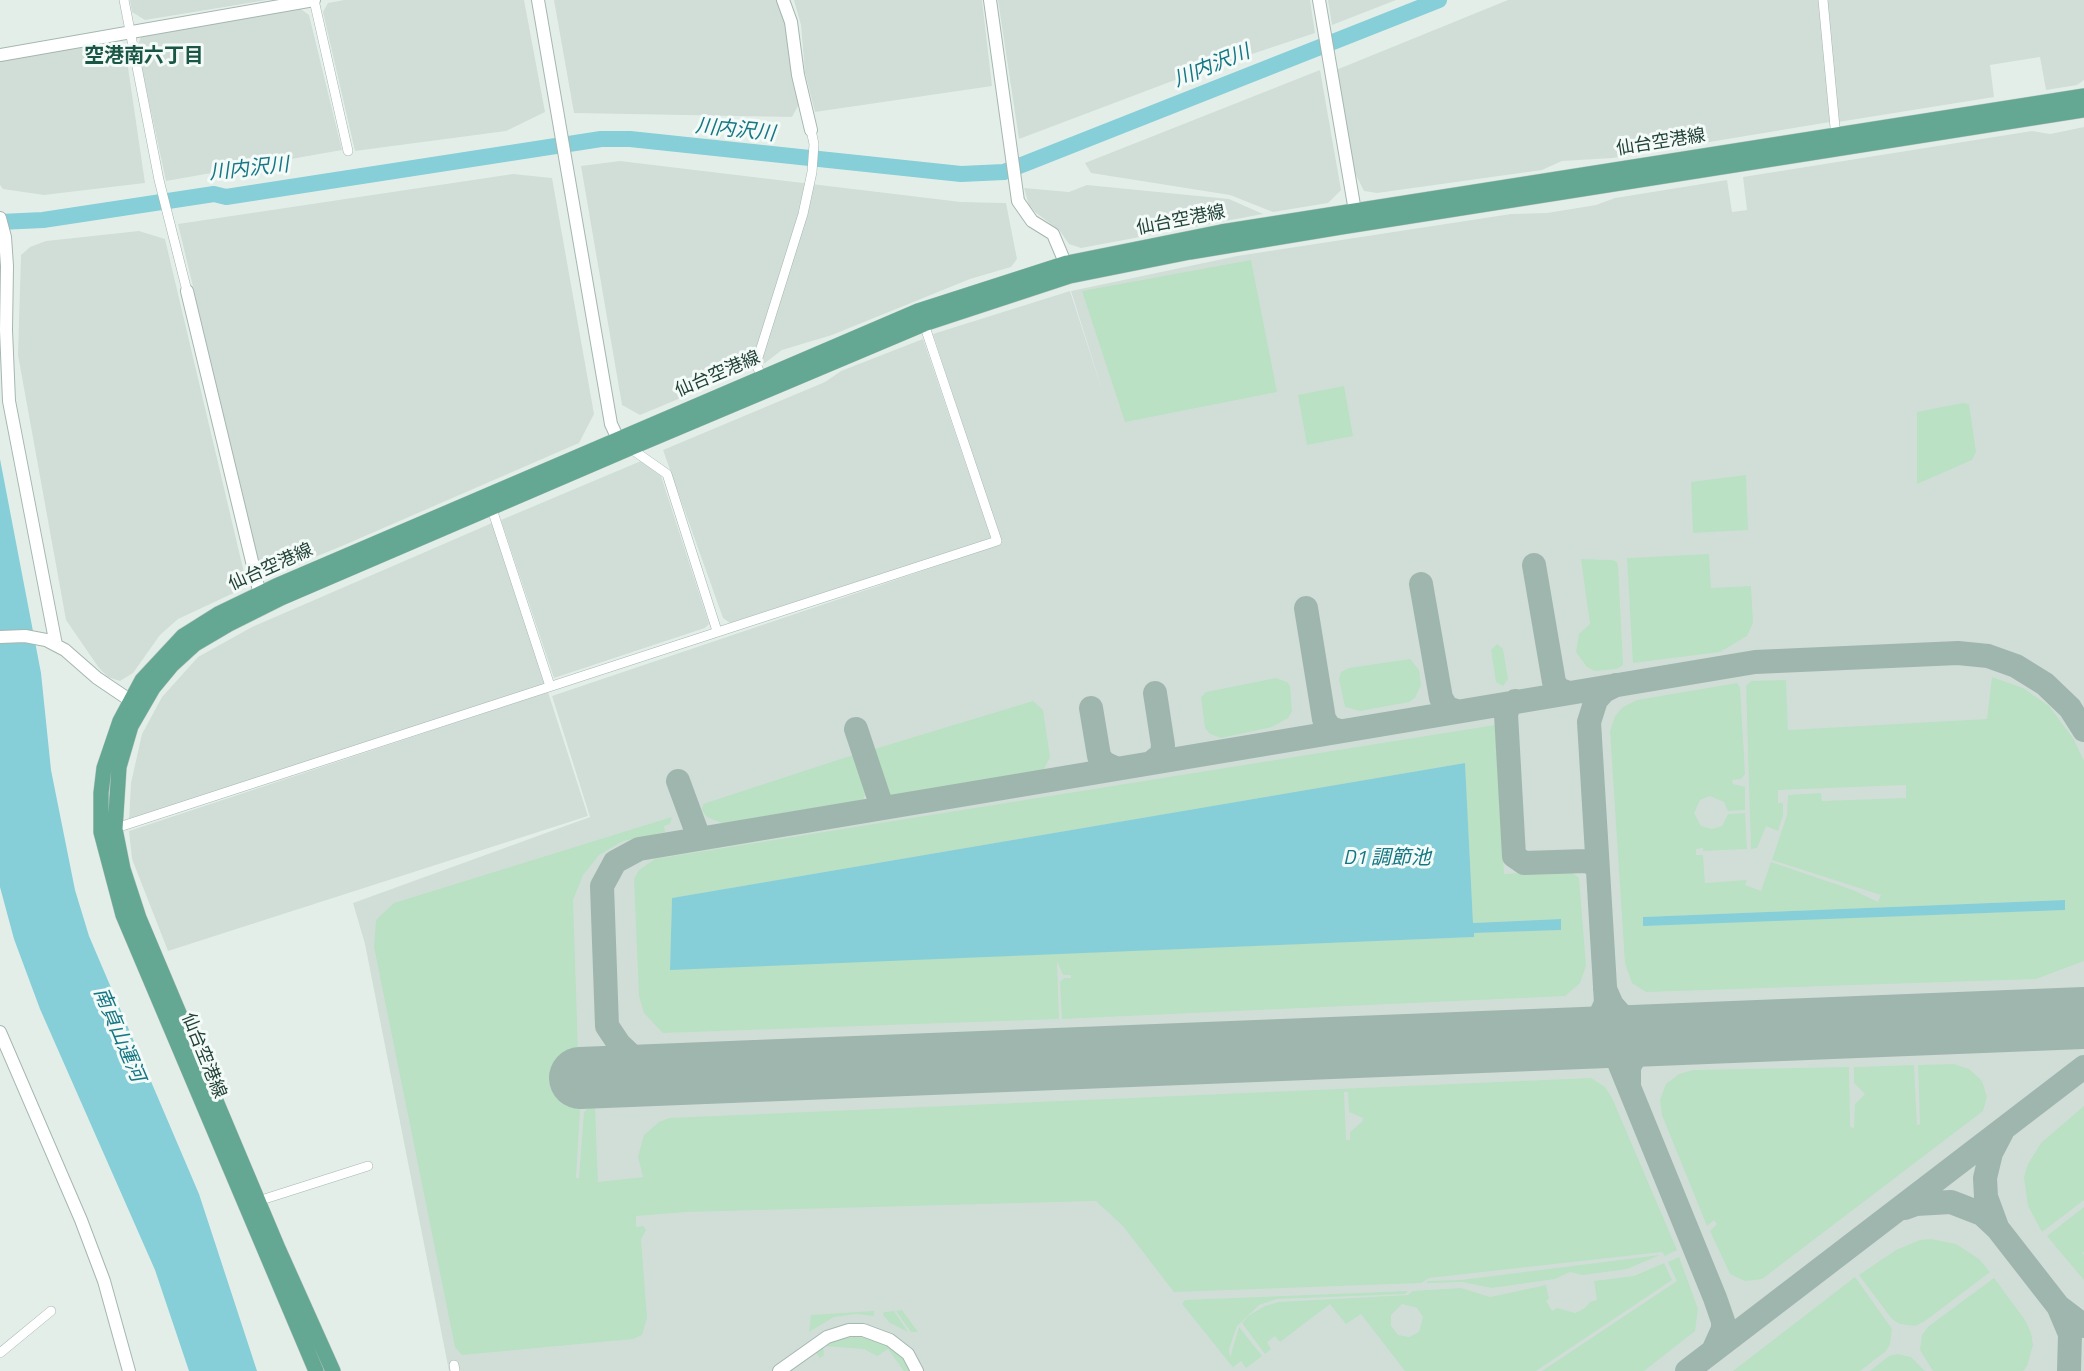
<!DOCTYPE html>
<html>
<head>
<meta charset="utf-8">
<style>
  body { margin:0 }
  canvas { display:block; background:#e3eee9 }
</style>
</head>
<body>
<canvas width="2084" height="1371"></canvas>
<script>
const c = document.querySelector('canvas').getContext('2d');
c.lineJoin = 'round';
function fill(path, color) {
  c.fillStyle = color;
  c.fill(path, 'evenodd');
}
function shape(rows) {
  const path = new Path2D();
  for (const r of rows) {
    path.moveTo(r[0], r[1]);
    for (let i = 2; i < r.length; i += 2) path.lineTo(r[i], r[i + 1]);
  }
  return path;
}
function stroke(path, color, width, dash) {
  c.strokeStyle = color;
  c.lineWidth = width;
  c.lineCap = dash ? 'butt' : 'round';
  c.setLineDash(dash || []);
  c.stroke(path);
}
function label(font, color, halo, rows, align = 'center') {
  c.font = font + ' "Titillium Web","Noto Sans JP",sans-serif';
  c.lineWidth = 6;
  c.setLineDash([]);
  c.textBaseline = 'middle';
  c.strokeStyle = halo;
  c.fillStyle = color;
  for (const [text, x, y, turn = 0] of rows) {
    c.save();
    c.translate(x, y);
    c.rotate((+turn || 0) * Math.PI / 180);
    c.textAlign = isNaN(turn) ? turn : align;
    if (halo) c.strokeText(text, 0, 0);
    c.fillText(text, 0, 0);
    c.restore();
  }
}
fill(shape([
  [130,0,267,0,145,20,132,12],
  [344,0,524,0,545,112,506,131,355,151,323,12,328,3],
  [554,0,777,0,785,21,799,104,792,117,574,113],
  [794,0,982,0,992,86,815,112,805,73,801,25],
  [998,0,1310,0,1315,33,1183,77,1019,139],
  [1328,0,1396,0,1332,25],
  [1508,0,1819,0,1830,122,1613,158,1562,161,1542,170,1377,193,1364,191,1355,173,1336,70],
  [1826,0,2084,0,2084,80,2077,85,2046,90,2040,57,1990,65,1994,97,1838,122],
  [298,7,309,15,342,150,166,181,137,46,143,33],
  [114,40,125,47,145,183,44,195,3,189,0,185,0,59],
  [1320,70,1341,190,1328,203,1273,212,1230,195,1091,173,1085,163],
  [2084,127,2084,1371,449,1371,365,944,353,903,590,817,552,696,1002,544,933,334,1070,291,1104,396,1071,291,1237,256,1511,214,1547,213,1596,205,1615,198,1727,180,1732,212,1747,210,1743,177,2032,131,2050,134],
  [620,161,961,202,1006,203,1017,259,1011,267,970,279,832,335,782,350,765,363,640,415,622,405,581,166],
  [513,174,552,178,594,414,579,443,342,546,278,572,262,575,178,224],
  [1087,185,1229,199,1263,214,1081,248,1069,244,1060,231,1035,212,1029,205,1024,188,1069,192],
  [139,231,165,239,246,581,238,591,178,619,160,635,133,673,120,681,108,677,99,668,66,620,18,355,21,255,30,247,46,241],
  [923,339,991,538,730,623,723,618,663,450,825,382,841,371],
  [641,461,661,476,709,624,705,628,554,678,501,520],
  [492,523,545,684,129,821,131,783,142,734,162,697,198,657,252,627],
  [548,692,588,816,168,951,132,859,129,831]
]), '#d1ded8');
fill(shape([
  [1251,260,1277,392,1125,422,1082,291],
  [1344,386,1353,436,1307,445,1298,395],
  [1963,403,1969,404,1976,452,1972,460,1917,484,1917,412],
  [1746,475,1748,530,1693,533,1691,482],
  [1709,554,1711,588,1751,586,1753,623,1747,636,1720,652,1633,663,1627,558],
  [1581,559,1611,560,1616,561,1618,565,1623,665,1617,669,1595,671,1587,667,1576,652,1579,634,1590,624],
  [1497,644,1503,649,1508,679,1503,686,1496,682,1491,650],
  [1410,659,1419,670,1421,685,1415,698,1409,702,1360,711,1345,707,1339,679,1341,672,1349,668],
  [1992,677,2023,688,2049,706,2073,738,2084,761,2084,961,2036,979,1646,992,1632,983,1625,963,1610,731,1615,716,1623,707,1637,700,1737,683,1740,687,1745,774,1741,779,1732,780,1733,784,1745,787,1745,810,1728,811,1724,802,1710,796,1700,800,1694,813,1701,826,1712,829,1722,826,1728,814,1745,813,1747,849,1703,851,1703,848,1696,849,1696,855,1703,855,1705,883,1747,880,1745,885,1761,891,1771,862,1853,890,1878,902,1881,895,1772,860,1787,815,1788,795,1821,793,1822,801,1906,798,1906,785,1778,790,1778,803,1783,803,1783,815,1778,831,1766,826,1757,848,1751,849,1746,686,1751,681,1786,680,1788,730,1987,719],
  [2064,900,2065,910,1643,925,1644,917],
  [1276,678,1287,682,1290,686,1292,711,1288,718,1272,727,1221,738,1210,734,1205,728,1201,697,1206,692],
  [1033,701,1043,710,1050,757,1043,771,891,796,881,790,868,751],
  [1495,725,1504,874,1569,870,1579,878,1586,966,1580,983,1565,996,1062,1019,1060,982,1064,978,1071,978,1071,975,1063,975,1057,961,1059,1019,663,1033,644,1013,639,996,634,879,639,870,655,859],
  [1465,763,1473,923,1561,919,1561,930,1474,933,1473,937,670,969,672,898],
  [853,755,857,760,867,789,863,800,722,823,707,817,702,810,703,804],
  [672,817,670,824,664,826,665,832,623,841,599,855,583,875,573,900,580,1111,576,1178,579,1178,584,1112,587,1109,595,1108,598,1182,643,1177,638,1157,644,1135,659,1122,669,1118,1591,1078,1605,1087,1612,1098,1677,1250,1665,1256,1662,1252,1429,1278,1421,1283,1174,1292,1123,1226,1096,1201,686,1212,636,1216,636,1227,643,1226,646,1230,641,1239,647,1318,642,1335,633,1339,462,1355,455,1347,374,947,376,920,394,903],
  [1344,1092,1348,1092,1349,1112,1363,1118,1362,1122,1350,1132,1350,1140,1346,1140],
  [1954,1064,1969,1069,1982,1081,1987,1097,1983,1111,1762,1279,1745,1281,1730,1274,1710,1231,1717,1224,1714,1220,1707,1226,1662,1115,1660,1100,1666,1084,1679,1074,1693,1070,1849,1067,1850,1127,1854,1128,1855,1104,1865,1094,1854,1083,1854,1067,1914,1065,1917,1125,1920,1124,1918,1065],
  [2084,1106,2084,1200,2042,1232,2028,1206,2024,1177,2028,1164,2041,1143],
  [2084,1207,2084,1252,2082,1253,2084,1255,2084,1280,2047,1236],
  [1931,1239,1956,1244,1979,1259,1990,1272,1925,1321,1915,1326,1900,1324,1892,1319,1859,1275,1896,1250,1920,1240],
  [1660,1255,1627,1269,1583,1275,1570,1272,1555,1279,1492,1288,1462,1282,1427,1283,1428,1281,1461,1280],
  [1679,1257,1698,1309,1695,1331,1644,1371,1542,1371,1677,1281,1668,1262],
  [1664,1263,1672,1280,1536,1371,1405,1371,1361,1314,1346,1324,1330,1304,1280,1342,1275,1336,1267,1342,1271,1349,1265,1354,1242,1323,1248,1316,1265,1306,1279,1302,1408,1295,1413,1291,1461,1288,1490,1297,1546,1285,1549,1299,1546,1301,1552,1311,1557,1308,1575,1313,1585,1308,1590,1302,1597,1300,1594,1281,1634,1276],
  [1402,1304,1417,1308,1423,1317,1419,1332,1409,1337,1398,1335,1391,1326,1391,1315],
  [1855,1277,1892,1329,1890,1344,1886,1351,1860,1371,1733,1371],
  [1994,1278,2025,1320,2031,1333,2033,1345,2027,1366,2023,1371,1933,1371,1920,1350,1922,1335,1929,1326],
  [1408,1291,1405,1294,1277,1299,1259,1305,1237,1326,1229,1349,1230,1358,1239,1327,1262,1356,1246,1368,1241,1361,1233,1367,1236,1371,1182,1304,1185,1300],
  [902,1310,918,1332,911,1332,896,1311],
  [874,1311,874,1316,856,1314,834,1317,809,1332,811,1315],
  [894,1311,908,1332,890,1323,883,1315,884,1312],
  [854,1337,871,1338,889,1346,903,1359,910,1371,904,1371,888,1349,877,1356,864,1349,823,1346,824,1355,820,1358,816,1353,791,1371,785,1371,815,1350,832,1341],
  [1898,1354,1911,1357,1925,1371,1870,1371,1889,1356]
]), '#bae1c3');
fill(shape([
  [0,459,41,673,51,770,75,890,89,936,199,1194,257,1371,189,1371,155,1270,40,1009,14,939,0,887],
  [1465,763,1473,923,1561,919,1561,930,1474,933,1474,937,670,970,672,898],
  [2065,900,2065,910,1643,926,1643,917]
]), '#86cfd8');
stroke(shape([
  [0,222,43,220,214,194,226,197,601,139,630,139,961,174,1004,172,1439,0]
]), '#86cfd8', 16);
stroke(shape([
  [1534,565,1554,682,1558,689,1566,692],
  [1421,584,1441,698,1447,708,1456,711],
  [1306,608,1324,719,1330,728,1339,731],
  [1515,701,1509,706,1506,714,1514,856,1524,863,1586,861,1594,864,1598,871],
  [1091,708,1099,756,1104,763,1115,768],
  [856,729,882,807],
  [1152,762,1162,754,1163,745,1155,693],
  [678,781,699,838],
  [1605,989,1612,1005,1627,1022,1642,1031,1664,1035],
  [2068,1019,2084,1010],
  [1586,1038,1607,1046,1618,1060,1715,1298,1723,1321,1723,1329,1713,1351],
  [1570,1039,1584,1034,1596,1025,1606,1003,1589,722,1596,700,1604,691,1616,685],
  [667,1074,653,1071,638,1062,619,1044,607,1026,602,886,615,862,639,849,1755,662,1958,653,1988,656,2016,666,2045,684,2070,708,2084,730],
  [1629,1085,1629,1067,1637,1052,1649,1041,1664,1035],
  [1905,1208,1916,1204,1951,1202,1982,1214,1998,1229,2058,1306,2084,1326],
  [1997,1227,1986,1197,1985,1178,1991,1153,2002,1132],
  [2059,1308,2070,1334,2069,1371],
  [1687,1371,2084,1067]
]), '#9fb6ae', 24);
stroke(shape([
  [580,1078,2084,1018]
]), '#9fb6ae', 62);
const minor = shape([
  [124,0,159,180,187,291],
  [314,0,348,151],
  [1823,0,1836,138],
  [764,382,756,364,803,214,812,172,814,144,811,130],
  [630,448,667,474,717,631],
  [490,503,550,686],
  [113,829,997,541,924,324],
  [255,1202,368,1166],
  [0,1353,51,1311],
  [454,1365,455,1371]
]);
const tertiary = shape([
  [538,0,611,424,618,439,624,444],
  [783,0,791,22,798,75,811,130],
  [990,0,1018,201,1032,221,1053,234,1069,272],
  [1319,0,1356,217],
  [0,55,314,0],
  [0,218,5,237,7,266,6,330,9,401,56,645],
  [187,291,262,603],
  [0,637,25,636,46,640,65,650,97,678,137,705],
  [0,1032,81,1220,104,1281,129,1371],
  [779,1371,827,1337,849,1330,863,1330,890,1340,908,1354,917,1371]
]);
const primary = shape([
  [316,1371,123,915,101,832,101,793,104,768,120,721,142,680,183,636,218,614,276,586,918,311,1067,263,1221,232,2084,96],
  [333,1371,277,1246,139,918,123,869,115,829,119,767,131,726,153,688,172,665,195,644,229,624,281,598,630,448,924,324,1070,276,1190,252,1341,227,2084,110]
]);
stroke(minor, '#a5b7b0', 10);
stroke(tertiary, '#a5b7b0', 14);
stroke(primary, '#c1cac7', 16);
stroke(minor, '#fff', 9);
stroke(tertiary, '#fff', 12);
stroke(primary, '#64a893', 15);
label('18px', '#214237', '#f4faf7', [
  ["仙台空港線",1661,143,-9],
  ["仙台空港線",1181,221,-11],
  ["仙台空港線",718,375,-23],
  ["仙台空港線",271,568,-24],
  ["仙台空港線",203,1056,68]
]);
label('bold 20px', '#1a5645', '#f4faf7', [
  ["空港南六丁目",144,57]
]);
label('italic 20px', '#147784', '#f4faf7', [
  ["川内沢川",1212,67,-22],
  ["川内沢川",735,131,6],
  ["川内沢川",249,170,-6],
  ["D1 調節池",1387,859],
  ["南貞山運河",118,1035,67]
]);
</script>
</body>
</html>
